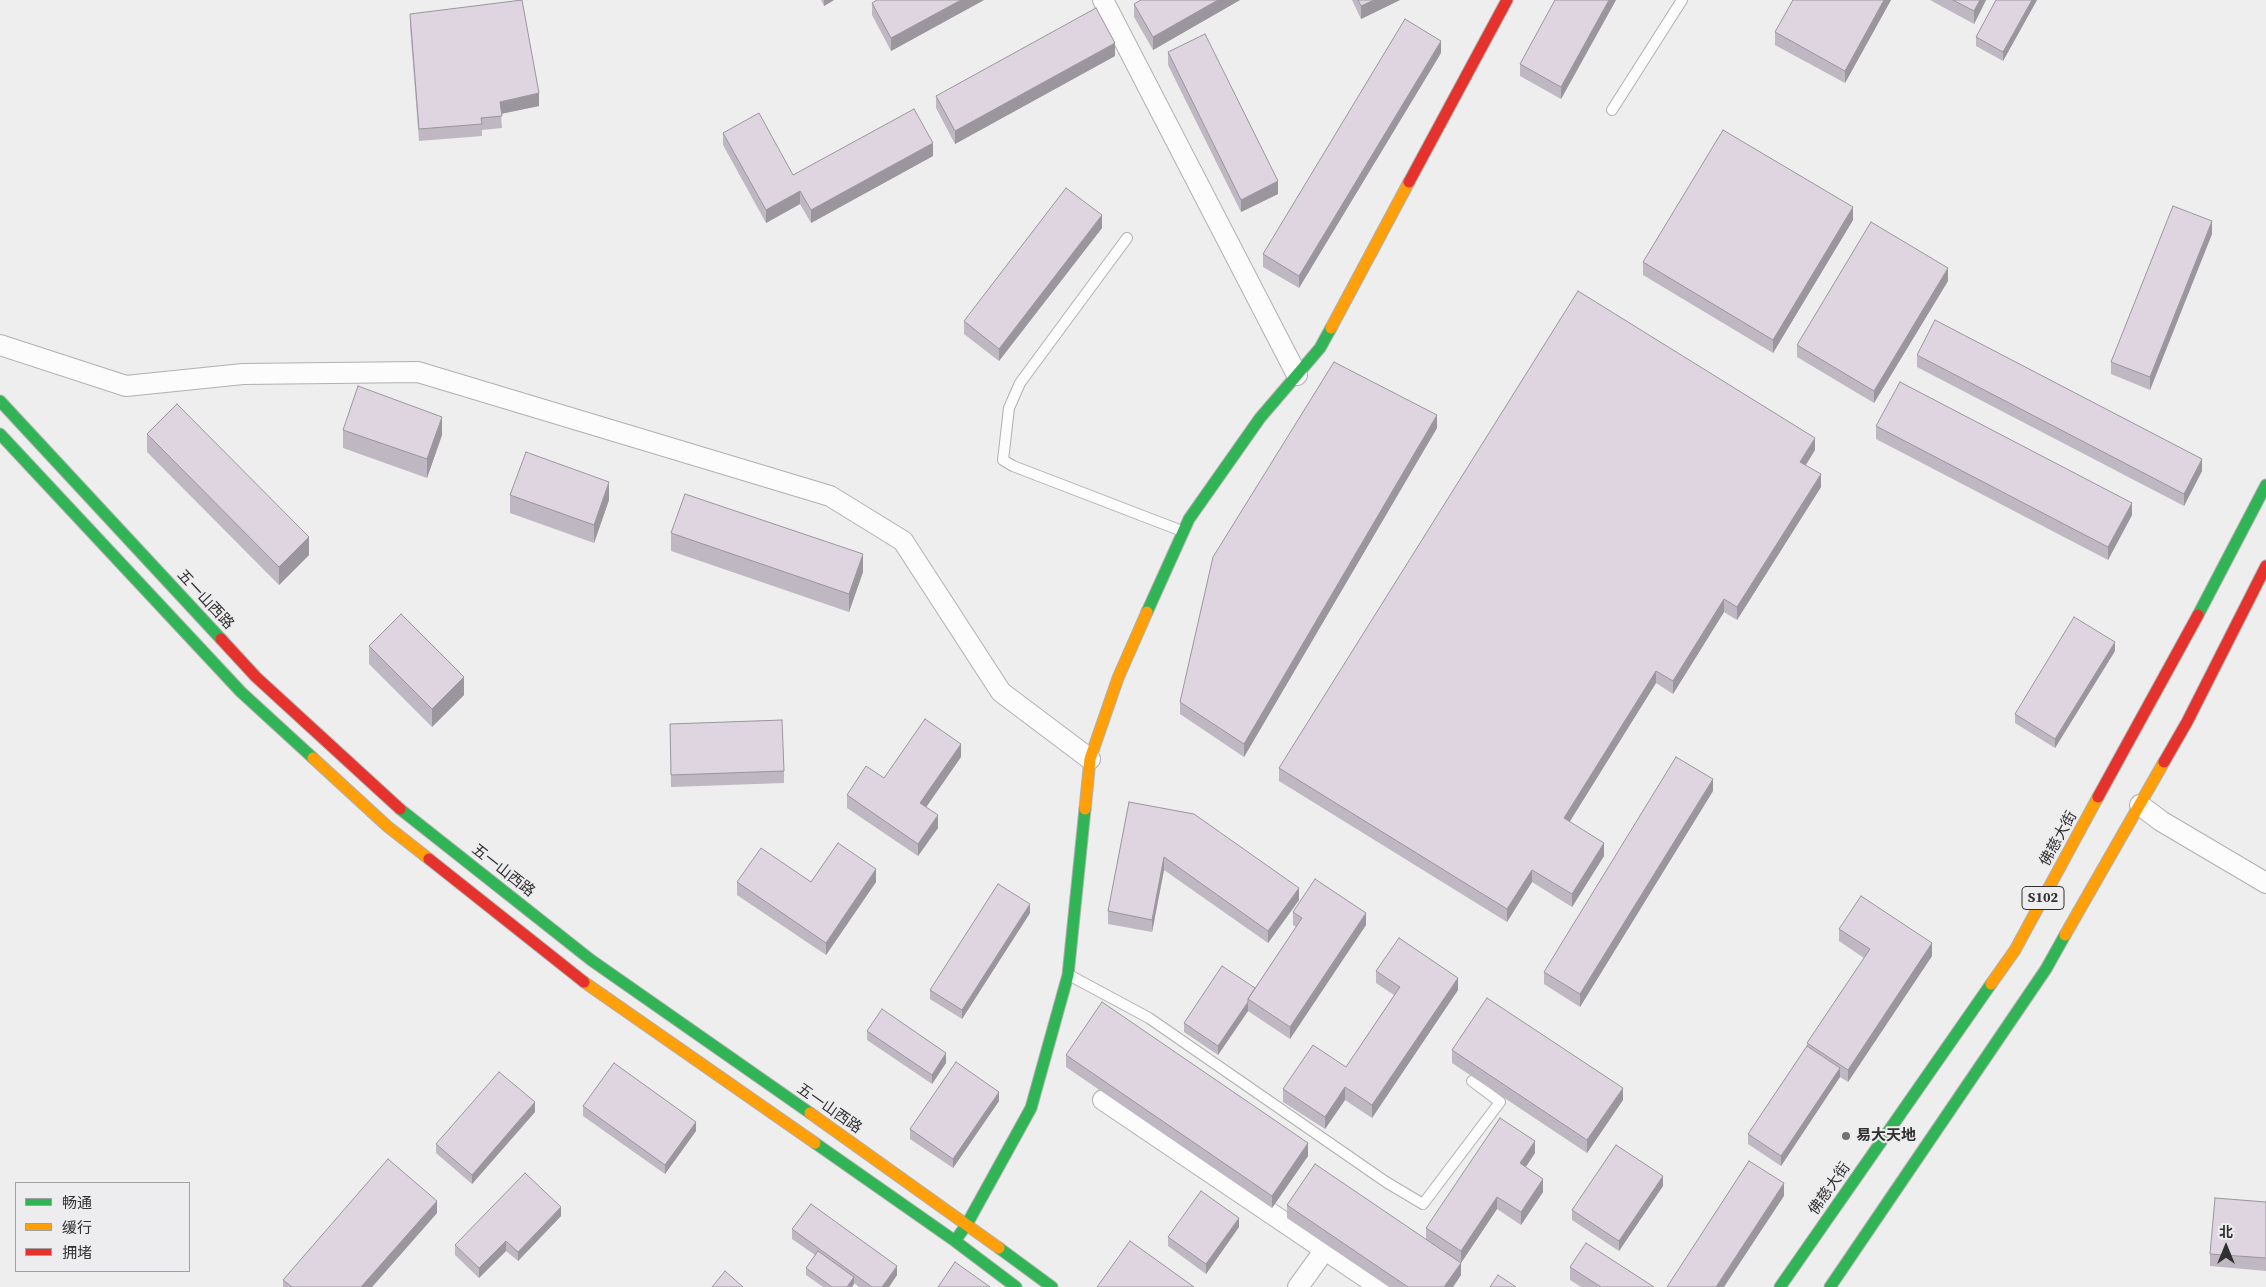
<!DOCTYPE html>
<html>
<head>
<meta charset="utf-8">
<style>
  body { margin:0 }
  #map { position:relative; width:2266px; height:1287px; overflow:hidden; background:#eee; font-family:"Source Serif 4","Noto Sans SC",serif }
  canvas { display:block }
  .legend { position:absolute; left:15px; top:1182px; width:175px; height:90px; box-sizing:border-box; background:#ededef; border:1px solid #a1a1a3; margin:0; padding:6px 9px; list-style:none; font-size:15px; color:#303031 }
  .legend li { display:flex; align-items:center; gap:10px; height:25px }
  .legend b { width:25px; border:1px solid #a1a1a3 }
  .north { position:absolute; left:2201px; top:1222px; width:50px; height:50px; -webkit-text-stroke:4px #ededef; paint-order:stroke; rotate:0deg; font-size:14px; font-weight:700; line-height:20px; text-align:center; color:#303031 }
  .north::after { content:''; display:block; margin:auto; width:18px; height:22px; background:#303031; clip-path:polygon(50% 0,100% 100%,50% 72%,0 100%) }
</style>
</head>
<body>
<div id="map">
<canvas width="2266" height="1287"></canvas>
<ul class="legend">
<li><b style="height:6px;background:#30b455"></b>畅通</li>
<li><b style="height:6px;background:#ff9f0a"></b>缓行</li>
<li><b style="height:6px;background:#e5322d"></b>拥堵</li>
</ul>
<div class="north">北</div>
</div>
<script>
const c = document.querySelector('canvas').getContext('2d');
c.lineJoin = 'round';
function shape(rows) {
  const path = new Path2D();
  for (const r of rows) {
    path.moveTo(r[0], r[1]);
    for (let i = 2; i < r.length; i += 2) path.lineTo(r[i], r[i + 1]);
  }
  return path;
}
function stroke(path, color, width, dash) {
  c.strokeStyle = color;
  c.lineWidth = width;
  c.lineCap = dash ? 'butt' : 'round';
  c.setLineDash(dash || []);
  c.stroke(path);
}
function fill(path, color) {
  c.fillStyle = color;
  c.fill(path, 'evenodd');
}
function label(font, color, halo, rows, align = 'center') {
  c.font = font + ' "Source Serif 4","Noto Sans SC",serif';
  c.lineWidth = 4;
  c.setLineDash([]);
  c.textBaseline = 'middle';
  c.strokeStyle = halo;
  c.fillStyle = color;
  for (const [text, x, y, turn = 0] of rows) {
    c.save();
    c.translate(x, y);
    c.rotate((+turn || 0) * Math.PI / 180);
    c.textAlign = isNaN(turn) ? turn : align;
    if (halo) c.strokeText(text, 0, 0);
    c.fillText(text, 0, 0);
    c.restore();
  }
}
const lane = shape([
  [1612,110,1682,0],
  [1127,238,1020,383,1009,408,1003,460,1013,466,1182,531],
  [1069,975,1149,1018,1386,1182,1423,1204,1500,1102,1472,1081]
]);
const street = shape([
  [1103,0,1297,375],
  [0,345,126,386,243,374,418,372,830,496,903,541,1001,692,1090,759],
  [2140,805,2161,821,2266,883],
  [1103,1100,1380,1287],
  [1298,1287,1324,1251]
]);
const fast = shape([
  [0,401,221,639],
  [0,434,241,692,313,758],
  [1147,612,1189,519,1260,418,1320,348,1331,328],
  [2198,615,2266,485],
  [400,809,591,960,810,1113],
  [815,1143,955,1241,1016,1287],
  [955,1241,967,1224,1031,1108,1068,975,1085,809],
  [999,1248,1052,1287],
  [1780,1287,1991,984],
  [1830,1287,2046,969,2065,935]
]);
const slow = shape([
  [1331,328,1409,182],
  [313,758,387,826,429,859],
  [1085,809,1090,759,1118,678,1147,612],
  [2065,935,2164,762],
  [584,982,815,1143],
  [1991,984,2015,950,2098,797],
  [810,1113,999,1248]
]);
const jam = shape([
  [1409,182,1507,0],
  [221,639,256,677,400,809],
  [2164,762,2187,722,2266,566],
  [2098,797,2198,615],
  [429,859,584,982]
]);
stroke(lane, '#b0b0b0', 12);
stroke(street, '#b0b0b0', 22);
stroke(fast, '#b0b0b0', 13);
stroke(slow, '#b0b0b0', 13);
stroke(jam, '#b0b0b0', 13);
stroke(lane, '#fcfcfc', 10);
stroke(street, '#fcfcfc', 20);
stroke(fast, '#30b455', 11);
stroke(slow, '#ff9f0a', 11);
stroke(jam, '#e5322d', 11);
fill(shape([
  [821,0,834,0,824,6],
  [984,0,891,51,872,15,872,3],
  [1240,0,1153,50,1134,17,1134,4],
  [1352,0,1400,0,1361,19],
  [1616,0,1561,99,1520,76,1520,64],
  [1891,0,1845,83,1775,45,1775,32],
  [1930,0,1986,0,1974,24],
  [1996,0,2037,0,2003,61,1976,46,1976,37],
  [410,14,539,106,501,114,502,128,482,130,482,136,419,141,410,26],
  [1168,52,1278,194,1241,212,1168,65],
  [1441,53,1299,288,1263,267,1263,254],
  [1115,56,955,144,936,108,936,96],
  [723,133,793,175,933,156,811,223,800,204,766,223,723,145],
  [1853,220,1773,353,1643,275,1643,262],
  [1102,228,999,361,964,334,964,321],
  [2212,234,2150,390,2111,374,2111,362],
  [1948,281,1874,403,1797,357,1797,345],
  [1917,355,2202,471,2184,506,1917,367],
  [1876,426,2132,515,2108,560,1876,439],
  [1437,428,1244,757,1180,714,1180,702],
  [343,430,442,435,427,478,343,448],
  [147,434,309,555,279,585,147,452],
  [1815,450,1806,465,1821,487,1737,620,1724,612,1673,694,1656,683,1569,822,1604,856,1572,907,1532,882,1507,922,1279,781,1279,768],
  [510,495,609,500,594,543,510,513],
  [671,533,863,572,849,612,671,551],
  [369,646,464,695,432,727,369,664],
  [2115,651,2055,748,2015,723,2015,714],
  [670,724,784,771,784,783,671,787],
  [961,757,926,807,938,828,918,856,847,808,847,795,884,778],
  [1713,791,1580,1007,1544,984,1544,972],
  [1129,802,1299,900,1268,943,1164,870,1152,932,1108,924,1108,911],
  [737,882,876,882,826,955,737,895],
  [1293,912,1366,925,1290,1039,1248,1011,1218,1055,1184,1032,1184,1023,1255,988,1296,927,1293,925],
  [1030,913,962,1019,930,999,930,990],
  [1839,929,1932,956,1848,1082,1840,1077,1781,1166,1748,1144,1748,1134,1807,1046,1807,1043,1864,958,1839,941],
  [1376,971,1458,990,1372,1118,1345,1100,1325,1129,1283,1102,1283,1089,1346,1067,1394,995,1376,983],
  [867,1031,946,1063,932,1084,867,1040],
  [1452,1050,1623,1100,1587,1153,1452,1063],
  [1066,1055,1308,1156,1272,1208,1066,1067],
  [999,1101,953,1168,910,1139,910,1129],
  [583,1106,696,1131,665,1174,583,1116],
  [535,1112,472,1184,436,1153,436,1144],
  [1535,1153,1525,1167,1543,1192,1521,1225,1497,1209,1461,1263,1461,1275,1453,1287,1389,1287,1287,1218,1287,1205,1426,1239,1426,1228],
  [1663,1186,1619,1251,1572,1220,1572,1210],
  [2266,1202,2266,1271,2210,1266,2210,1254],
  [437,1213,372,1287,283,1287,283,1280],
  [561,1216,518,1261,506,1251,479,1278,455,1255,455,1245],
  [1239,1227,1206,1274,1168,1246,1168,1237],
  [792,1229,897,1275,889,1287,859,1287,854,1283,852,1287,823,1287,806,1275,806,1268,815,1255,792,1239],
  [1570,1267,1654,1287,1581,1287,1570,1280]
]), '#bfb7c2');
fill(shape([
  [824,0,834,0,824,6],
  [961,0,984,0,891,51,891,38],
  [1218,0,1240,0,1153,50,1153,37],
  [1374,0,1400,0,1361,19,1361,6],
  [1609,0,1616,0,1561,99,1561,87],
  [1884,0,1891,0,1845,83,1845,71],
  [1980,0,1986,0,1974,24,1974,11],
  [2032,0,2037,0,2003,61,2003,52],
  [1441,41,1441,53,1299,288,1299,276],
  [1115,43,1115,56,955,144,955,131],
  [539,93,539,106,500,114,500,102],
  [933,143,933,156,811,223,811,210],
  [1278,181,1278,194,1241,212,1241,200],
  [800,191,800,204,766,223,766,210],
  [1853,207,1853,220,1773,353,1773,340],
  [1102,215,1102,228,999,361,999,349],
  [2212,221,2212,234,2150,390,2150,377],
  [1948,268,1948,281,1874,403,1874,391],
  [1437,415,1437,428,1244,757,1244,744],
  [442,417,442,435,427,478,427,459],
  [1815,438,1815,450,1800,474,1800,462],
  [2202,459,2202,471,2184,506,2184,494],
  [1821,474,1821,487,1737,620,1737,607],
  [609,482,609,500,594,543,594,525],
  [2132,503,2132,515,2108,560,2108,547],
  [309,537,309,555,279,585,279,567],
  [863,554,863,572,849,612,849,594],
  [1724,599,1724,612,1673,694,1673,681],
  [2115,642,2115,651,2055,748,2055,739],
  [1656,671,1656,683,1564,831,1564,818],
  [464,677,464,695,432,727,432,709],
  [961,744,961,757,920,816,920,803],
  [1713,779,1713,791,1580,1007,1580,994],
  [938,815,938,828,918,856,918,844],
  [1604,843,1604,856,1572,907,1572,894],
  [1164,857,1164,870,1152,932,1152,920],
  [876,869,876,882,826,955,826,943],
  [1532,870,1532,882,1507,922,1507,909],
  [1299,888,1299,900,1268,943,1268,931],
  [1030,904,1030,913,962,1019,962,1010],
  [1366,913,1366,925,1290,1039,1290,1027],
  [1932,943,1932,956,1848,1082,1848,1070],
  [1458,978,1458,990,1372,1118,1372,1105],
  [1248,1002,1248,1011,1218,1055,1218,1046],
  [946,1053,946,1063,932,1084,932,1075],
  [1840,1068,1840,1077,1781,1166,1781,1156],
  [1345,1087,1345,1100,1325,1129,1325,1117],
  [1623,1088,1623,1100,1587,1153,1587,1140],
  [999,1092,999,1101,953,1168,953,1159],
  [535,1102,535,1112,472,1184,472,1175],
  [696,1122,696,1131,665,1174,665,1165],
  [1535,1141,1535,1153,1520,1176,1520,1163],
  [1308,1143,1308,1156,1272,1208,1272,1196],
  [1663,1176,1663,1186,1619,1251,1619,1241],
  [1543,1179,1543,1192,1521,1225,1521,1212],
  [1784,1183,1784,1196,1724,1287,1716,1287],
  [1497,1197,1497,1209,1461,1263,1461,1275,1453,1287,1444,1287,1461,1263,1461,1251],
  [437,1201,437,1213,372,1287,361,1287],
  [561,1207,561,1216,518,1261,518,1252],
  [1239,1218,1239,1227,1206,1274,1206,1264],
  [506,1241,506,1251,479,1278,479,1268],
  [897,1266,897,1275,889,1287,882,1287],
  [854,1277,854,1284,852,1287,847,1287]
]), '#9b959e');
const building = shape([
  [522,0,539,93,500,102,502,116,481,118,482,124,419,129,410,14,522,0],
  [877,0,961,0,891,38,872,3,877,0],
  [1141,0,1218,0,1153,37,1134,4,1141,0],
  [1358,0,1374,0,1361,6,1358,0],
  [1555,0,1609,0,1561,87,1520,64,1555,0],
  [1793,0,1884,0,1845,71,1775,32,1793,0],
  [1953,0,1980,0,1974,11,1953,0],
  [1996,0,2032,0,2003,52,1976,37,1996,0],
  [1096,8,1115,43,955,131,936,96,1096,8],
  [1405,19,1441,41,1299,276,1263,254,1405,19],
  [1205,34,1278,181,1241,200,1168,52,1205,34],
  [914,109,933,143,811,210,800,191,766,210,723,133,759,113,793,175,914,109],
  [1723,130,1853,207,1773,340,1643,262,1723,130],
  [1066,188,1102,215,999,349,964,321,1066,188],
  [2173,206,2212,221,2150,377,2111,362,2173,206],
  [1871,222,1948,268,1874,391,1797,345,1871,222],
  [1578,291,1815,438,1800,462,1821,474,1737,607,1724,599,1673,681,1656,671,1564,818,1604,843,1572,894,1532,870,1507,909,1279,768,1578,291],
  [1935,320,2202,459,2184,494,1917,355,1935,320],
  [1334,362,1437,415,1244,744,1180,702,1213,557,1334,362],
  [1900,382,2132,503,2108,547,1876,426,1900,382],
  [358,386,442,417,427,459,343,430,358,386],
  [177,404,309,537,279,567,147,434,177,404],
  [526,452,609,482,594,525,510,495,526,452],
  [685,494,863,554,849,594,671,533,685,494],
  [401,614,464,677,432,709,369,646,401,614],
  [2074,617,2115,642,2055,739,2015,714,2074,617],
  [925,719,961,744,920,803,938,815,918,844,847,795,866,766,884,778,925,719],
  [782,720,784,771,671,775,670,724,782,720],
  [1676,757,1713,779,1580,994,1544,972,1676,757],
  [1129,802,1194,814,1299,888,1268,931,1164,857,1152,920,1108,911,1129,802],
  [838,843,876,869,826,943,737,882,761,848,811,882,838,843],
  [1315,879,1366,913,1290,1027,1248,999,1302,918,1293,912,1315,879],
  [998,884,1030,904,962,1010,930,990,998,884],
  [1861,896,1932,943,1848,1070,1807,1043,1870,949,1839,929,1861,896],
  [1399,938,1458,978,1372,1105,1345,1087,1325,1117,1283,1089,1313,1045,1346,1067,1400,987,1376,971,1399,938],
  [1222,966,1255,988,1248,999,1248,1002,1218,1046,1184,1023,1222,966],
  [1487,998,1623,1088,1587,1140,1452,1050,1487,998],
  [1102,1002,1308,1143,1272,1196,1066,1055,1102,1002],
  [882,1009,946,1053,932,1075,867,1031,882,1009],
  [1807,1046,1840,1068,1781,1156,1748,1134,1807,1046],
  [956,1062,999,1092,953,1159,910,1129,956,1062],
  [614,1063,696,1122,665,1165,583,1106,614,1063],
  [499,1072,535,1102,472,1175,436,1144,499,1072],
  [1500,1118,1535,1141,1520,1163,1543,1179,1521,1212,1497,1197,1461,1251,1426,1228,1500,1118],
  [1616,1145,1663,1176,1619,1241,1572,1210,1616,1145],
  [388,1159,437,1201,361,1287,292,1287,283,1280,388,1159],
  [1749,1161,1784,1183,1716,1287,1667,1287,1749,1161],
  [1315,1164,1461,1263,1444,1287,1408,1287,1287,1205,1315,1164],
  [525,1173,561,1207,518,1252,506,1241,479,1268,455,1245,525,1173],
  [1201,1191,1239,1218,1206,1264,1168,1237,1201,1191],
  [2215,1198,2266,1202,2266,1258,2210,1254,2215,1198],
  [811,1204,897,1266,882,1287,872,1287,792,1229,811,1204],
  [1130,1241,1194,1287,1097,1287,1130,1241],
  [1586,1243,1654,1287,1601,1287,1570,1267,1586,1243],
  [818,1251,854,1277,847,1287,832,1287,806,1268,818,1251],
  [955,1262,990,1287,938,1287,955,1262],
  [725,1271,743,1287,712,1287,725,1271],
  [1498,1275,1516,1287,1490,1287,1498,1275]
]);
fill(building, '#ded5e1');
stroke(building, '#9b959e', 1);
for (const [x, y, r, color] of [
  [1846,1136,5,"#727273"]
]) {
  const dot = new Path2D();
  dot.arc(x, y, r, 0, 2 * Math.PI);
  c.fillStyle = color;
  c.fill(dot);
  stroke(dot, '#ededef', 2);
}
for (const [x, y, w] of [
  [2043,898,42]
]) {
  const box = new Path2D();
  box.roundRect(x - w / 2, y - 11.5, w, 23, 4);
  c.fillStyle = '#ededef';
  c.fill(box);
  stroke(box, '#303031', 1);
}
label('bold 14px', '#303031', null, [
  ["S102",2043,898]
]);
label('15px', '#303031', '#ededef', [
  ["五一山西路",205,600,47],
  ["佛慈大街",2059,839,-61],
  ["五一山西路",503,871,38],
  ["五一山西路",829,1109,35],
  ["佛慈大街",1830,1189,-55]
]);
label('bold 15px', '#303031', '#ededef', [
  ["易大天地",1856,1136]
], 'left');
</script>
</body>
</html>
